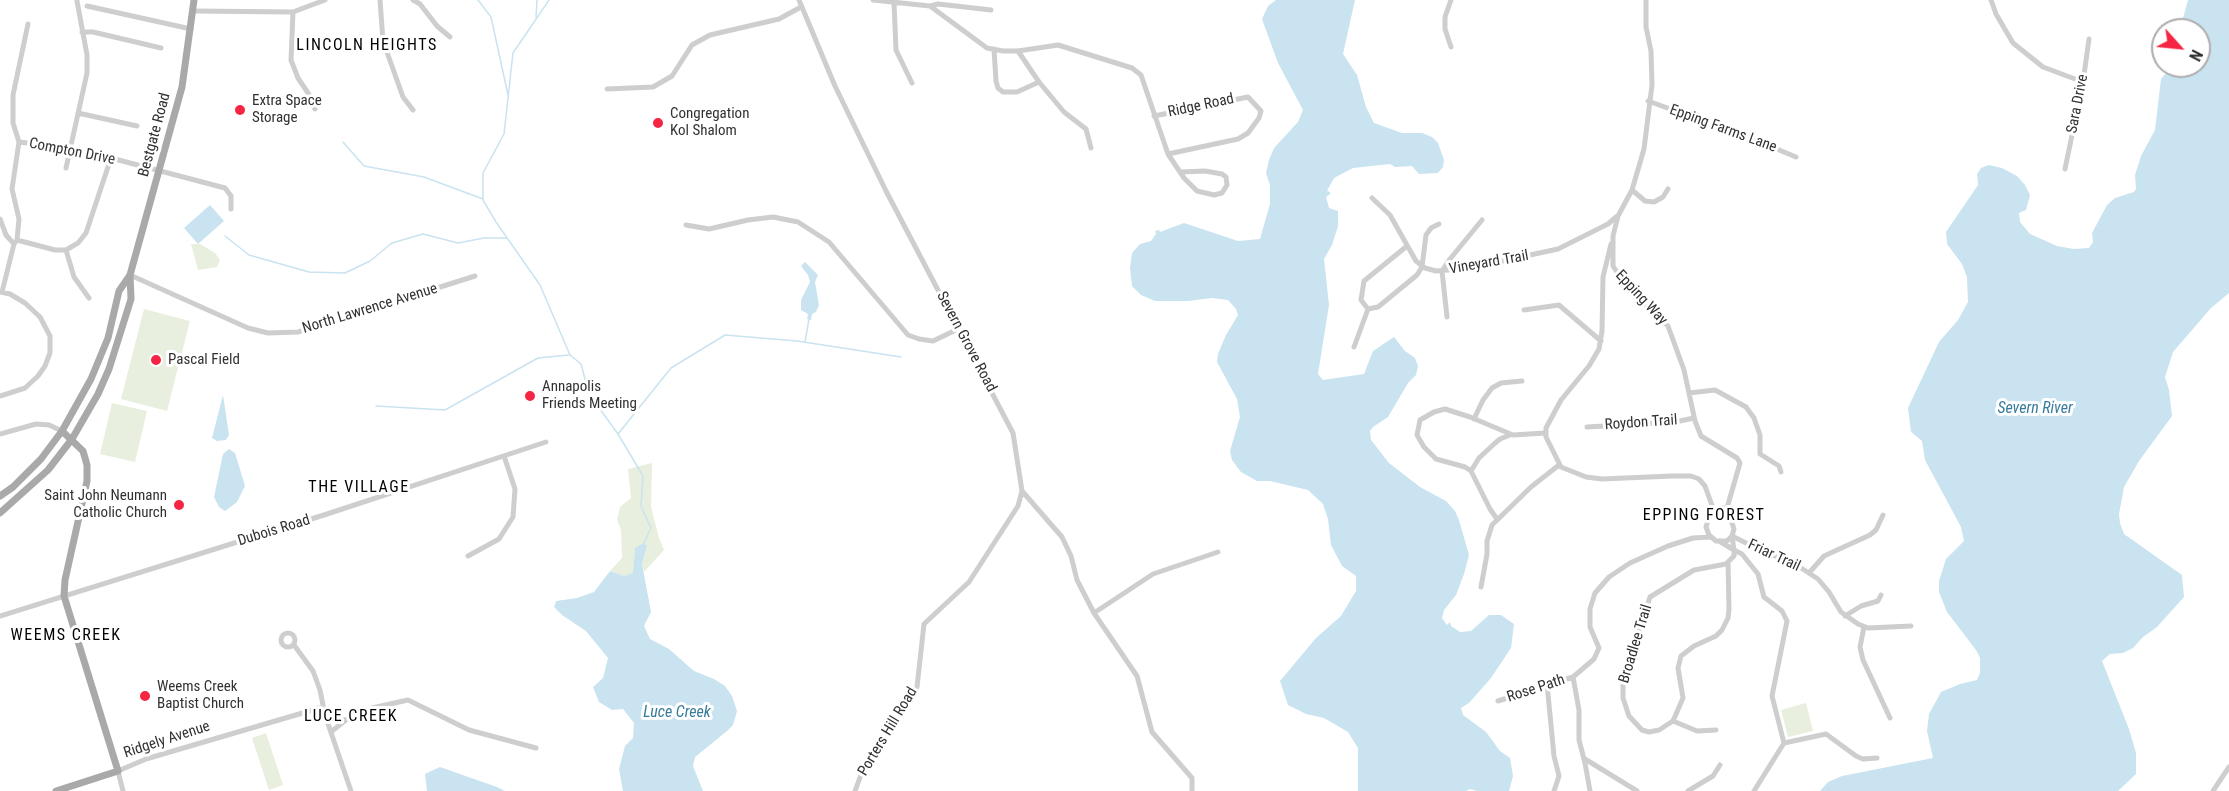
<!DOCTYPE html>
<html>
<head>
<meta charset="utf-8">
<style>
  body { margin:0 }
  #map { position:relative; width:2229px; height:791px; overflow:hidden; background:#fff; font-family:"Roboto Condensed",sans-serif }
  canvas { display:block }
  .north { position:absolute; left:2151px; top:18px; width:60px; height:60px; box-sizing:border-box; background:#fff; border:2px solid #adadad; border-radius:50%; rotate:117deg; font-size:16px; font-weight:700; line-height:24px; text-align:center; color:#313131 }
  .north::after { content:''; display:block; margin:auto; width:21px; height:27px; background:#f52543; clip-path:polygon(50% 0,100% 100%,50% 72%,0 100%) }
</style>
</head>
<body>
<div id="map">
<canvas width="2229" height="791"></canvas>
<div class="north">N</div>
</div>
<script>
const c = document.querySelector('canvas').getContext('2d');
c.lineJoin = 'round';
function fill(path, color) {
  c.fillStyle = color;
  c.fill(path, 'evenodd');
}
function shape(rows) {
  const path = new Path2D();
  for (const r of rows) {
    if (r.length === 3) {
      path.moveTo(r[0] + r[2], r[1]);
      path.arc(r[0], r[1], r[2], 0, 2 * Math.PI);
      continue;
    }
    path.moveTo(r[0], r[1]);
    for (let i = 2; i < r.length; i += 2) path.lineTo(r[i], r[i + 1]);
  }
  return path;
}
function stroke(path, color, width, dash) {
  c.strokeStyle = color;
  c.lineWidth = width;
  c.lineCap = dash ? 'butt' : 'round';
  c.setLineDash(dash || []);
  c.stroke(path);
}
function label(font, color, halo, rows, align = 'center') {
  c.font = font + ' "Roboto Condensed",sans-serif';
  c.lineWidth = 6;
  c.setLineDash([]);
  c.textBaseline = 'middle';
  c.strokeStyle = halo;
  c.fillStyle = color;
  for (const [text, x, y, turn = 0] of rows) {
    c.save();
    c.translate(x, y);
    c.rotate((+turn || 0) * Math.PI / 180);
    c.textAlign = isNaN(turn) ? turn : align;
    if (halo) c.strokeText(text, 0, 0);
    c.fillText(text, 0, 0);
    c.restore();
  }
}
fill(shape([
  [191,244,200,244,215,253,220,260,217,267,198,270],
  [144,309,190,321,167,411,121,399],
  [112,403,147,411,135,462,100,454],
  [652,463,651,507,659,538,664,550,644,572,642,564,647,546,635,548,634,573,624,576,610,571,622,558,621,530,617,519,620,507,631,498,628,469],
  [1806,703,1813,731,1788,737,1781,710],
  [266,733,283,785,269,790,252,738]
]), '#e8efde');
fill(shape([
  [1276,0,1355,0,1343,54,1357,75,1366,107,1374,123,1402,133,1422,133,1432,137,1438,143,1444,160,1443,167,1438,173,1419,174,1412,166,1395,167,1390,164,1353,168,1334,178,1327,191,1330,192,1330,194,1326,197,1329,208,1338,211,1338,226,1332,245,1324,259,1329,305,1318,374,1323,380,1364,374,1373,351,1394,337,1405,351,1415,358,1418,366,1416,375,1408,383,1388,417,1373,427,1370,431,1371,440,1389,463,1420,487,1446,501,1455,511,1459,520,1469,555,1464,574,1456,595,1444,610,1442,618,1447,625,1450,622,1451,626,1460,632,1471,631,1489,615,1501,615,1514,624,1511,648,1491,678,1469,703,1461,708,1463,715,1486,732,1500,751,1510,758,1513,776,1509,791,1477,791,1470,789,1466,791,1358,791,1358,748,1348,732,1324,718,1306,714,1288,705,1280,681,1316,638,1341,616,1356,591,1356,576,1342,566,1331,545,1328,519,1323,504,1308,490,1270,481,1257,481,1241,472,1232,460,1230,451,1240,417,1237,399,1217,362,1218,354,1226,335,1238,315,1236,309,1228,300,1212,298,1188,301,1155,301,1141,295,1132,286,1130,268,1132,253,1140,244,1151,241,1156,234,1155,231,1159,230,1160,232,1184,223,1238,241,1260,239,1270,204,1270,185,1266,173,1269,160,1274,148,1298,122,1303,110,1278,63,1262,19,1268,6],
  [2188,0,2229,0,2229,293,2211,308,2173,352,2165,377,2169,390,2172,416,2139,461,2124,487,2119,514,2120,523,2124,534,2182,575,2184,597,2157,627,2143,637,2133,648,2123,653,2110,654,2102,661,2129,729,2136,753,2136,774,2118,791,1820,791,1828,782,1842,776,1933,758,1927,731,1929,714,1941,692,1960,684,1977,680,1980,673,1980,658,1976,650,1947,612,1939,592,1939,581,1946,559,1964,541,1961,527,1925,460,1922,441,1911,432,1908,408,1939,342,1958,320,1968,302,1967,277,1962,264,1947,244,1946,232,1978,185,1977,174,1981,168,1989,165,2002,168,2017,176,2025,185,2030,195,2026,210,2019,213,2020,222,2030,234,2057,246,2074,249,2089,248,2093,242,2092,233,2107,205,2115,198,2134,192,2136,189,2135,175,2141,156,2155,130,2161,79,2172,66,2199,66,2199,30,2183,30,2182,22],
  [210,205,224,221,198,244,184,228],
  [805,262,818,275,815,282,819,305,816,312,812,314,811,320,807,319,808,314,801,310,801,300,810,282,808,275,801,266],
  [223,395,229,435,226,440,217,441,212,438],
  [229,449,235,453,245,486,237,502,225,511,219,507,214,497,223,454],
  [644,543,647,546,642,564,651,612,644,626,650,639,669,649,694,671,714,679,725,686,732,696,737,711,733,725,727,731,695,757,693,766,703,791,623,791,619,769,625,746,633,738,634,723,623,709,612,710,599,702,593,687,603,678,608,658,586,631,562,615,554,607,556,601,577,598,594,592,610,571,624,576,633,573,635,548],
  [440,767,497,787,505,791,427,791,425,774]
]), '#c9e3f0');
stroke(shape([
  [478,0,491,17,508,95],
  [549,0,513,53,504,134,483,173,483,200,496,222,540,285,570,355,581,364,589,394,618,434,643,476,641,506,651,528,644,543],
  [536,17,537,0],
  [343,142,364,166,424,177,483,199],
  [225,236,249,255,309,272,345,273,370,261,392,243,423,234,458,243,484,238,506,238],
  [805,342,809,319],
  [376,406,445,410,538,358,569,355],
  [618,434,671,368,725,335,797,341,901,357]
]), '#c9e3f0', 1.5);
stroke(shape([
  [380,0,383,41,403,97,413,110],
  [413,0,420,4,437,26,450,37],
  [799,0,835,86,886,191,1013,433,1022,491,1062,537,1071,556,1077,580,1094,613,1137,676,1152,732,1192,778,1192,791],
  [873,0,930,6,987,48,1003,51,1018,51,1058,45,1132,68,1141,75,1168,154,1184,178,1197,191,1214,195,1222,193,1227,185,1226,177,1222,174,1205,171,1181,172],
  [1451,0,1445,17,1445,29,1451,47],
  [1646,0,1646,27,1651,51,1652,85,1644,149,1632,190,1618,216,1613,236,1613,266,1626,286,1668,326,1684,370,1695,421,1701,436,1737,458,1740,463,1727,508],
  [1991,0,1996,14,2013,43,2043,67,2083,82],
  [894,3,896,50,912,83],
  [87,6,191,29],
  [930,6,938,4,991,10],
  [193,11,293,12,325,0],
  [293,12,291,60,298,78,310,96,315,109],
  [82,32,93,32,161,48],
  [994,49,996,81,998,88,1003,92,1017,92,1039,82],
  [1018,51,1039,82,1064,112,1086,129,1091,148],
  [607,89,653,87,672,76,692,45,710,35,779,19,801,7],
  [1648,101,1743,135,1796,157],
  [78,113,137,126],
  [1154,116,1248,97,1261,111,1259,118,1248,133,1238,139,1168,154],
  [19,142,45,145,111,158,225,188,231,196,231,209],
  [66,168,87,73,87,55,77,1],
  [2065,169,2083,82,2089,39],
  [1632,190,1645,201,1654,202,1663,197,1668,189],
  [1372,198,1390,215,1416,261,1425,268,1436,271,1470,268,1558,249,1608,224,1616,217],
  [0,219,6,235,14,244],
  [686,225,709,229,748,220,773,217,798,222,829,242,908,335,919,339,933,341,958,329],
  [17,240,55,250,66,250,78,243,86,233,111,158],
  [1611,244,1603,277,1602,331,1599,349,1589,366,1561,400,1546,428,1546,437,1561,467,1586,477,1602,479,1672,476,1691,476,1699,479,1705,486,1714,511],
  [66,250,74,277,89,298],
  [1422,267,1426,235,1431,228,1439,224],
  [1442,271,1450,259,1482,220],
  [1442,271,1447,317],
  [130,275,248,328,268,333,298,332,475,276],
  [0,292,10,294,25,303,40,317,50,336,50,353,45,366,38,376,25,388,0,396],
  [2,292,14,244,17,240,19,219,12,189,19,142,13,123,13,95,28,24],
  [1368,309,1361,300,1364,281,1407,246],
  [1368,309,1378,307,1417,275,1422,267],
  [1524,310,1559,305,1601,341],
  [1354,347,1368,309],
  [1689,393,1715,390,1746,407,1754,418,1760,435,1760,454,1779,466,1781,472],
  [1474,419,1483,400,1492,388,1501,383,1522,381],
  [1587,427,1675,422,1694,418],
  [0,434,36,424,49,425,62,431],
  [1471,471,1479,458,1494,444,1500,439,1510,435],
  [1727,508,1719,508,1714,511,1709,518,1706,527,1709,535,1716,541,1727,541,1732,536],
  [1497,519,1490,509,1471,471,1465,467,1436,459,1424,447,1417,435,1420,420,1434,412,1445,409,1470,417,1513,435,1545,433],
  [1732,536,1760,550,1795,564,1818,579,1829,592,1841,612,1858,624,1868,628,1911,626],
  [1719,541,1734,550,1732,536,1734,529,1727,508],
  [468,556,499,539,513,517,515,489,504,456],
  [1728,562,1729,609,1728,618,1722,630,1716,636,1694,646,1681,656,1678,668,1683,698,1673,721,1659,730,1649,732,1642,730,1629,716,1623,698,1623,678,1650,597,1694,570,1726,564,1734,556,1734,550,1742,554,1758,574,1764,597,1782,611,1787,621,1772,696,1784,743,1754,791],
  [1809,573,1824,556,1870,535,1876,530,1883,515],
  [1481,587,1487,554,1487,541,1492,525,1531,487,1559,465],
  [1094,613,1153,574,1218,552],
  [0,616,324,515,546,442],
  [1845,616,1861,606,1878,601,1881,595],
  [1864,627,1860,647,1863,660,1890,718],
  [288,640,7],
  [294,645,313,671,320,690,325,715,351,791],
  [1573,677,1579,710,1579,740,1585,763,1590,791],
  [1547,684,1554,756,1559,776,1554,791],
  [1498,701,1573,677,1594,659,1599,648,1590,627,1590,609,1595,593,1609,577,1630,563,1668,546,1693,538,1711,537],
  [325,715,346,720,372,708,408,700,469,730,536,748],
  [1673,721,1697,731,1716,730],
  [332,731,346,720],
  [1784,743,1826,734,1856,756,1863,759,1877,758],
  [1585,759,1637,791],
  [123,791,118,771,146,759,323,707],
  [855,791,862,772,917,687,924,624,969,582,1018,506,1022,491],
  [1688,791,1713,776,1720,765],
  [2213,791,2229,767]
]), '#cecece', 5);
stroke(shape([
  [0,496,13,487,41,459,62,431,91,379,108,338,119,291,130,275],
  [0,513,48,470,72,439,98,394,109,369,131,299,130,275,182,87,194,0],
  [56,791,118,771,64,596,65,580,87,481,87,465,83,451,62,431]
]), '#a9a9a9', 7);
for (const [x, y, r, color] of [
  [240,110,6,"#f52543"],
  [658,123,6,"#f52543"],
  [156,360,6,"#f52543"],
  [530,396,6,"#f52543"],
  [179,505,6,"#f52543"],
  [145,696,6,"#f52543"]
]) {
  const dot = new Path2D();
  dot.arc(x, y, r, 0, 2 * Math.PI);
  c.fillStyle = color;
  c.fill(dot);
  stroke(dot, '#fff', 2);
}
label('15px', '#313131', '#fff', [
  ["Extra Space",252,101],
  ["Storage",252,118],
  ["Congregation",670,114],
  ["Kol Shalom",670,131],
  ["Pascal Field",168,360],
  ["Annapolis",542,387],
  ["Friends Meeting",542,404],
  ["Saint John Neumann",167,496,"right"],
  ["Catholic Church",167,513,"right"],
  ["Weems Creek",157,687],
  ["Baptist Church",157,704]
], 'left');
label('15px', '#313131', '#fff', [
  ["Sara Drive",2078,104,-79],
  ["Ridge Road",1201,106,-12],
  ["Epping Farms Lane",1723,129,20],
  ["Bestgate Road",155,135,-75],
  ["Compton Drive",72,152,11],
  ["Vineyard Trail",1489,263,-10],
  ["Epping Way",1641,298,47],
  ["North Lawrence Avenue",370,309,-17],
  ["Severn Grove Road",966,342,62],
  ["Roydon Trail",1641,423,-4],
  ["Dubois Road",274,531,-17],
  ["Friar Trail",1774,556,25],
  ["Broadlee Trail",1636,644,-73],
  ["Rose Path",1536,689,-18],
  ["Porters Hill Road",888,732,-59],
  ["Ridgely Avenue",167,740,-18]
]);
c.letterSpacing = '1.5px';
label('16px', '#000', '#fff', [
  ["LINCOLN HEIGHTS",367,46],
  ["THE VILLAGE",359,488],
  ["EPPING FOREST",1704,516],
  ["WEEMS CREEK",66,636],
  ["LUCE CREEK",351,717]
]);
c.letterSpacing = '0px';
label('italic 16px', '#367b9b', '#fff', [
  ["Severn River",2035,409],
  ["Luce Creek",677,713]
]);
</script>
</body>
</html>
